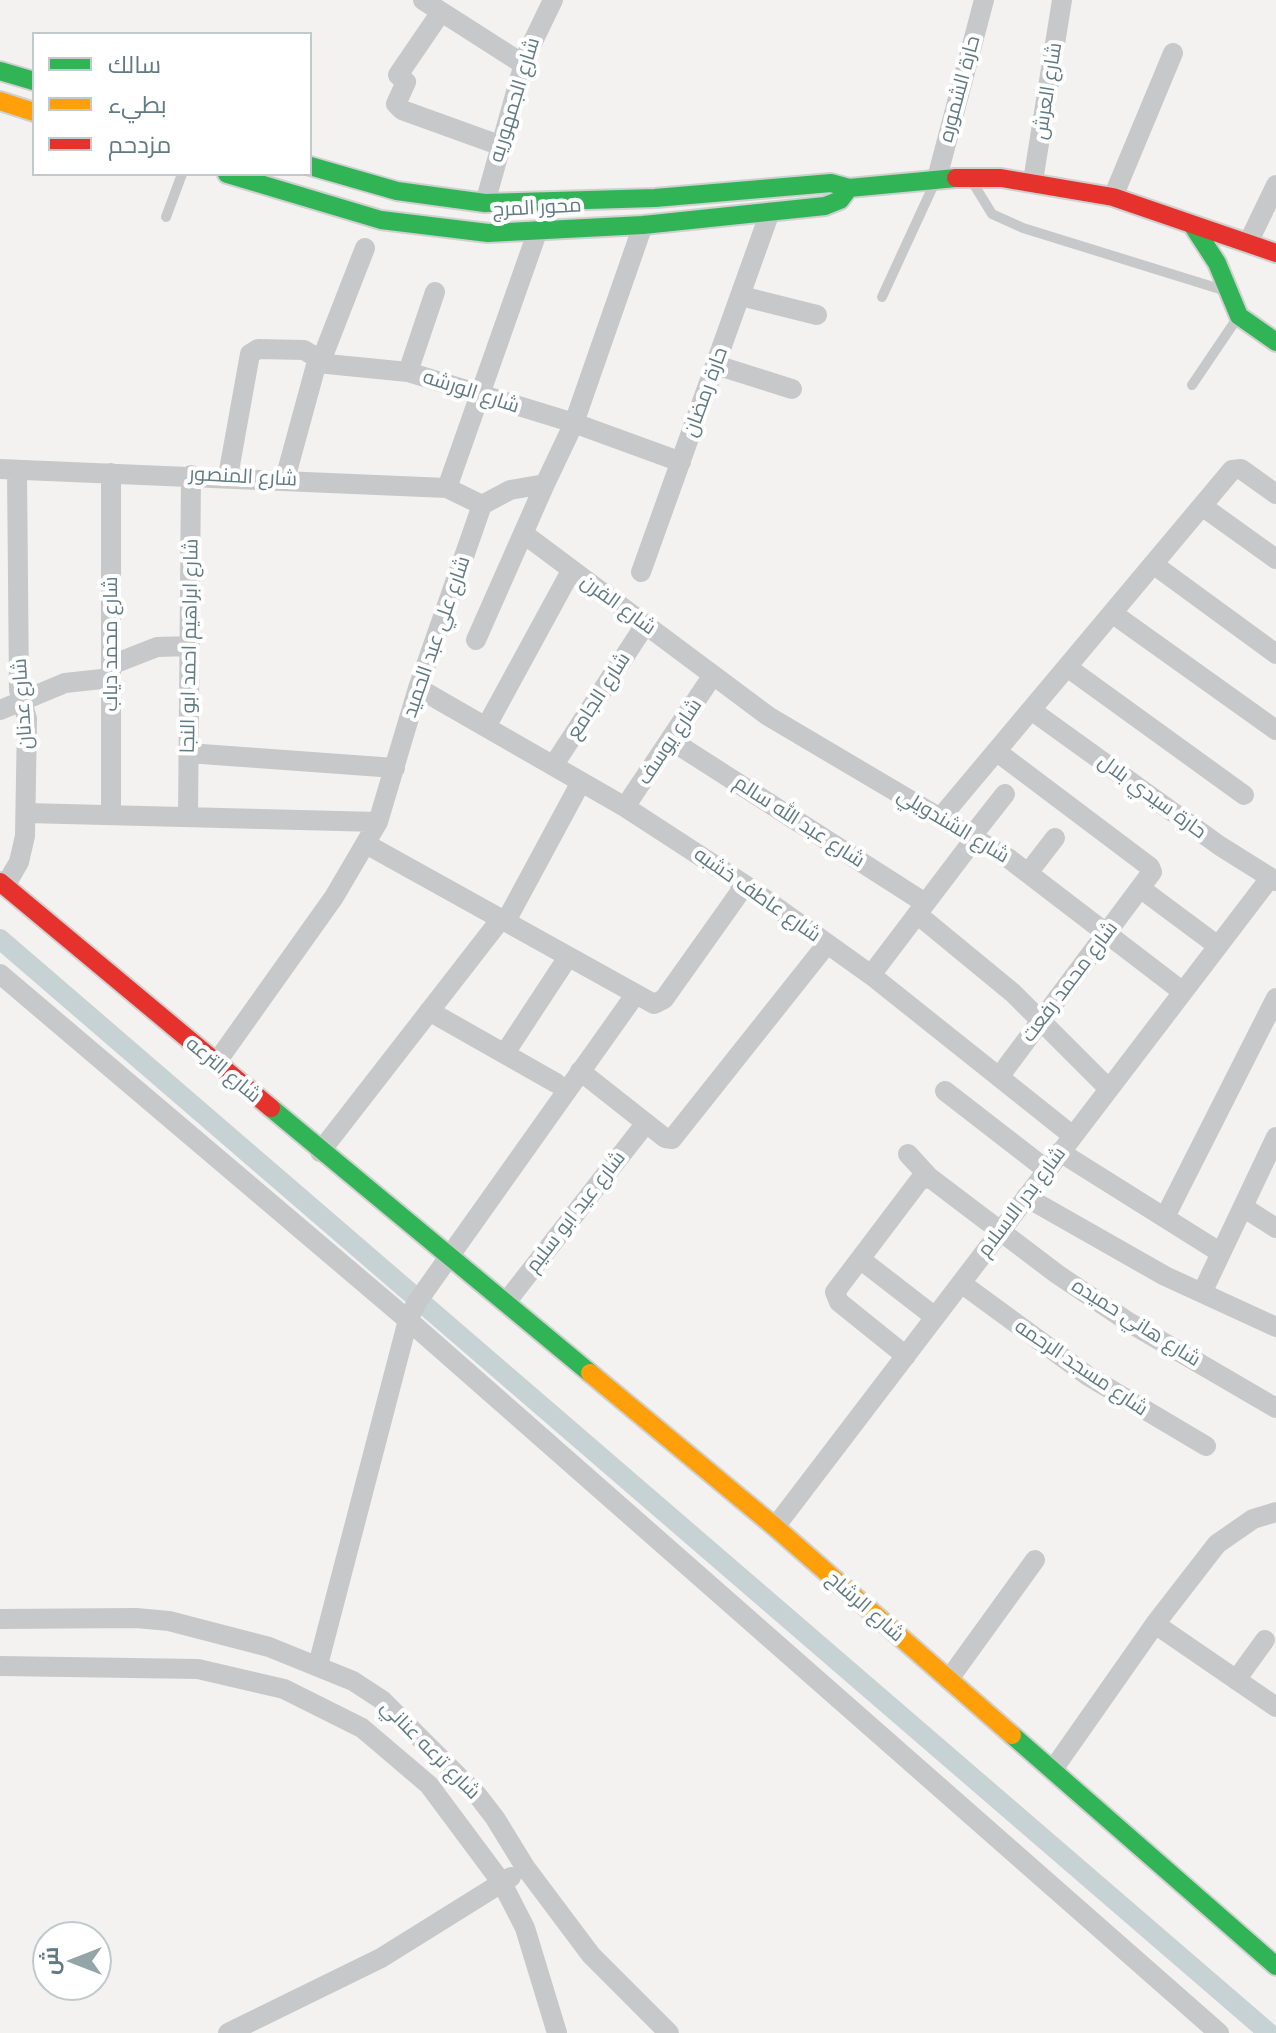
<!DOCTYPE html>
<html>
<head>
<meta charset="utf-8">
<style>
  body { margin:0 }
  #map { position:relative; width:1276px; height:2033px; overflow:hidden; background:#f3f2f0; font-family:"PT Sans",Cairo,sans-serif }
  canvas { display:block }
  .legend { position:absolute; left:32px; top:32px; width:280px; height:144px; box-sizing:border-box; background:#fff; border:2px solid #c0cacd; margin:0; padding:10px 14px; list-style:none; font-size:24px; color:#617b82 }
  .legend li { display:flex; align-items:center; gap:16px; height:40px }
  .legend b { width:40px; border:2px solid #c0cacd }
  .north { position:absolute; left:32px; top:1921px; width:80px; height:80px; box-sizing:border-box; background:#fff; border:2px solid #c0cacd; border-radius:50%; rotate:270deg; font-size:22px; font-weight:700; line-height:32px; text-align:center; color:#617b82 }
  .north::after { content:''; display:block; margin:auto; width:28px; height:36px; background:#94a5a8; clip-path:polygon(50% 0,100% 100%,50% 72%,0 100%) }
</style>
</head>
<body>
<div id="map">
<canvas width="1276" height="2033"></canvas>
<ul class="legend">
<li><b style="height:10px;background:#30b455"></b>سالك</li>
<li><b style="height:10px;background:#ff9f0a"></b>بطيء</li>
<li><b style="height:10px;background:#e5322d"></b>مزدحم</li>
</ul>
<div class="north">ش</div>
</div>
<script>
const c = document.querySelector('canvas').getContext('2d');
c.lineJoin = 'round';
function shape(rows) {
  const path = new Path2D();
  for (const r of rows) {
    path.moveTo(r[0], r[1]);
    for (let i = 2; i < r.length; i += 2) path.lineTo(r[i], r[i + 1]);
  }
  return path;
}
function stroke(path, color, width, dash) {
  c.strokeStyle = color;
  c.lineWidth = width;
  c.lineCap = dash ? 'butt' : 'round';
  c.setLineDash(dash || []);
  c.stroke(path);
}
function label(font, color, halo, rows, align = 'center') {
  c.font = font + ' "PT Sans",Cairo,sans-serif';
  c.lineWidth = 8;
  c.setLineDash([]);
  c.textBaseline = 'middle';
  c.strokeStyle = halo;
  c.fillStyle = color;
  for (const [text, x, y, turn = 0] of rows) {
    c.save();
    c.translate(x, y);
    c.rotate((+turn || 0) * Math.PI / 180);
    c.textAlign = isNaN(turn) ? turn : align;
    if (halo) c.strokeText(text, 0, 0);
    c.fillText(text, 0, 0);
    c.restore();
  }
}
stroke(shape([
  [0,939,1269,2033]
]), '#c6d2d3', 20);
const fast = shape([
  [0,71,34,81],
  [310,166,397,191,485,203,655,198,831,183,849,188,956,178],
  [227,174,381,220,488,233,643,225,825,206,840,200,849,188],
  [1193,226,1217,263,1239,316,1276,342],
  [271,1108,590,1373],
  [1012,1735,1276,1966]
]);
const slow = shape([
  [0,101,34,112],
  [590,1373,775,1527,1012,1735]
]);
const jam = shape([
  [956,178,1001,178,1113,197,1276,253],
  [0,882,271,1108]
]);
stroke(fast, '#cfd0d0', 22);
stroke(slow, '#cfd0d0', 22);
stroke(jam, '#cfd0d0', 22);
stroke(shape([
  [973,183,992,214,1023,228,1223,290],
  [166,217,182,174],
  [882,297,935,182],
  [1192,385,1238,317]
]), '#c7c8c9', 10);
stroke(shape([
  [423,0,523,64],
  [441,12,398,75,406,82,396,104,402,110,499,145],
  [937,178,984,0],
  [1033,181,1062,0],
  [1113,197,1173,53],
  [485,203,526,56,553,0],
  [1249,241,1276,185],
  [741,296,817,315],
  [321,361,365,248],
  [716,365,792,389],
  [408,372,435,292],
  [0,469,447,488,482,505],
  [111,473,111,815],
  [228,476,250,354,258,349,304,350,327,364,408,372,574,423,681,462],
  [285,479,318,358],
  [447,488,538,230],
  [1202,506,1276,559],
  [524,534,768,716,1008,858,1183,992],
  [1153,564,1276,654],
  [641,572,770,212],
  [1112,613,1276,730],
  [476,640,545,484],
  [111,665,157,647,190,646],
  [1067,667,1244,795],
  [418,688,625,807,745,885,871,975,1073,1136],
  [0,710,65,683,111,678],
  [1031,710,1220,846,1276,881],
  [486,727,571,571],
  [672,741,925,903],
  [996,751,1150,867,1152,872,1140,888,1218,946],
  [188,753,395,768],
  [553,766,645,625],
  [625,807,713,675],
  [26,813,378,822],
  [188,817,191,475],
  [941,817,1232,470,1241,469,1276,494],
  [972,836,1005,794],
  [366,844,654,1004,664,999,745,885],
  [1028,873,1055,838],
  [5,886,19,862,25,836,27,719,19,690,17,470],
  [917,914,1013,993,1109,1089],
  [506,921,581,782],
  [0,974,408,1320,1219,2033],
  [871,975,975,838],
  [429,1011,556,1083],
  [505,1053,568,957],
  [216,1063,334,897,378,822,418,688,482,505,510,490,545,484,574,423,643,225],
  [580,1071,665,1138,672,1139,827,944],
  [999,1077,1140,888],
  [945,1091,1047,1170],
  [320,1152,501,919],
  [1060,1152,1221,1253],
  [908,1154,929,1177],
  [1026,1197,1165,1276,1276,1327],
  [1243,1207,1276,1228],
  [1165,1217,1276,998],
  [860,1259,935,1317],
  [961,1283,1088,1376,1206,1446],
  [1202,1293,1276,1137],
  [507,1301,646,1123],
  [906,1356,839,1302,835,1292,919,1181,929,1177,1057,1274,1130,1323,1276,1408],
  [775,1527,1270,878],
  [0,1619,136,1618,169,1621,269,1647,353,1681,382,1700,478,1796,495,1818,525,1867,591,1955,669,2033],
  [1155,1624,1276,1707],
  [318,1665,408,1320,417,1302,635,995],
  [0,1666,198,1669,284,1689,362,1728,429,1785,502,1883,525,1928,557,2033],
  [949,1679,1035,1560],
  [1236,1680,1265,1640],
  [1054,1768,1155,1624,1217,1544,1253,1519,1276,1512],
  [228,2033,381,1958,511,1877]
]), '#c7c8c9', 20);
stroke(fast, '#30b455', 18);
stroke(slow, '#ff9f0a', 18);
stroke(jam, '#e5322d', 18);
label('20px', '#617b82', '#fff', [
  ["حارة الشموره",960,89,-75],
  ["شارع العرش",1048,91,-81],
  ["شارع الجمهوريه",515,100,-73],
  ["محور المرج",537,208,-3],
  ["شارع الورشه",471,392,18],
  ["حارة رمضان",706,392,-70],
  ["شارع المنصور",243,477,3],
  ["شارع الفرن",618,605,36],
  ["شارع علي عبد الحميد",437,637,-71],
  ["شارع محمد دياب",111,644,-90],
  ["شارع ابراهيم احمد ابو النجا",190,646,-89],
  ["شارع الجامع",599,696,-57],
  ["شارع عدنان",23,704,-94],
  ["شارع يوسف",670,742,-56],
  ["حارة سيدي بلال",1152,797,36],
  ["شارع عبد الله سالم",799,822,33],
  ["شارع الشندويلي",953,826,31],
  ["شارع عاطف خشبه",757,895,35],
  ["شارع محمد رفعت",1070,982,-53],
  ["شارع الترعه",223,1070,40],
  ["شارع بدر الاسلام",1022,1202,-53],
  ["شارع عيد ابو سليم",576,1212,-52],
  ["شارع هاني حميده",1136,1323,32],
  ["شارع مسجد الرحمه",1081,1368,34],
  ["شارع الرشاح",865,1607,41],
  ["شارع ترعه عناني",430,1750,45]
]);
</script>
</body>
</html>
